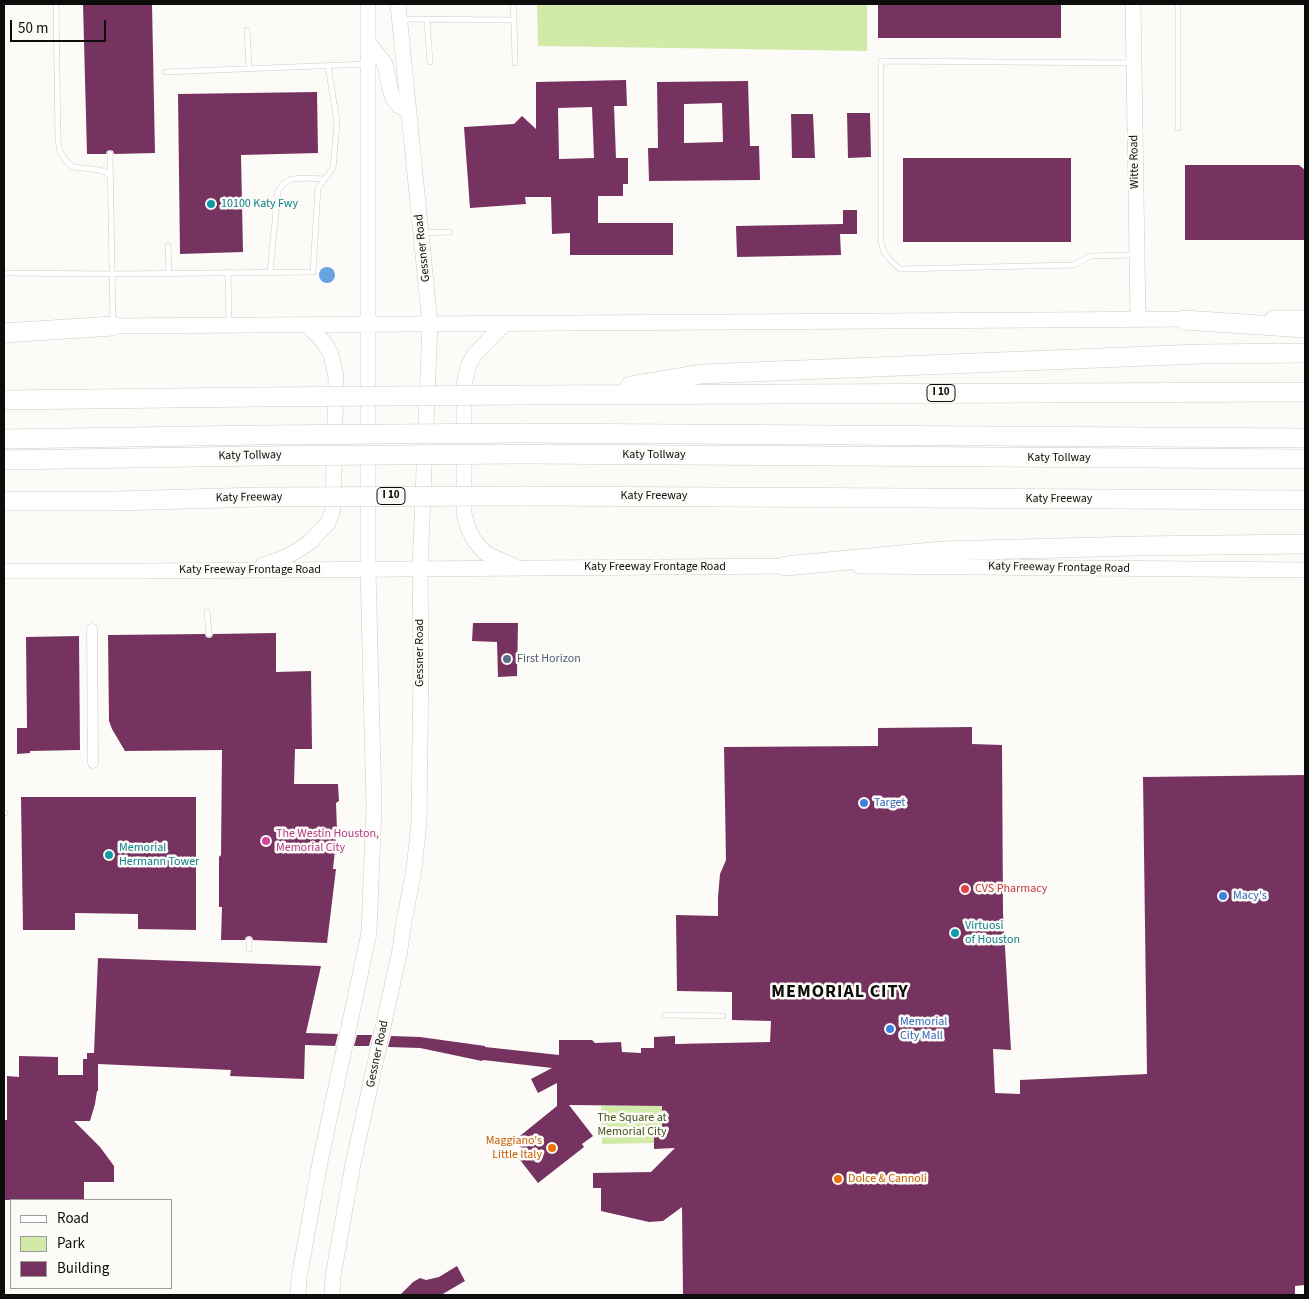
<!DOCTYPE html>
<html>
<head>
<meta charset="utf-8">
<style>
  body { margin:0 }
  #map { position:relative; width:1309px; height:1299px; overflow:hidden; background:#fdfbf7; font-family:"Source Sans 3",sans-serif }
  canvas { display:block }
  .frame { position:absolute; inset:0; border:5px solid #0d0d0b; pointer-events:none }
  .legend { position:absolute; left:10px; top:1199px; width:162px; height:90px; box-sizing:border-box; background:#fdfbf7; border:1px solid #9d9c99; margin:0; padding:6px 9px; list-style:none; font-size:15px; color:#0d0d0b }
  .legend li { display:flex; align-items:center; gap:10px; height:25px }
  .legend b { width:25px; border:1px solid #9d9c99 }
  .scale { position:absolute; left:10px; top:20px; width:96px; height:22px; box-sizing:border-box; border:2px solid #0d0d0b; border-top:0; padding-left:6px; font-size:15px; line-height:18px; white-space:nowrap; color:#0d0d0b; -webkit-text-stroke:4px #fdfbf7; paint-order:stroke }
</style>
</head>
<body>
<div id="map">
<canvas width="1309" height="1299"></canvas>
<div class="frame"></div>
<ul class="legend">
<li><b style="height:6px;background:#fff"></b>Road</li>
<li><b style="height:14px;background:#d1eaa7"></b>Park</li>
<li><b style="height:14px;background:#763360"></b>Building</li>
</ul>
<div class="scale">50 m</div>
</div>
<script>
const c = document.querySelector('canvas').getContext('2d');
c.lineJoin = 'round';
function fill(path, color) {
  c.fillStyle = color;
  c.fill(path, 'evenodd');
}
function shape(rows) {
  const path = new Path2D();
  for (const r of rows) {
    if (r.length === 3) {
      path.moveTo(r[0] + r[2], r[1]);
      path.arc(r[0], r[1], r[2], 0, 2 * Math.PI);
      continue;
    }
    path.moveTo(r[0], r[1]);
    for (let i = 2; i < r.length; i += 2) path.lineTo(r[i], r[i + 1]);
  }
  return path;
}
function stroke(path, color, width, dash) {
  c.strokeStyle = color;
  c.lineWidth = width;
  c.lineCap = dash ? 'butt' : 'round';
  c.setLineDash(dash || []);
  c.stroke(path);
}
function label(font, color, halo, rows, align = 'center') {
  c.font = font + ' "Source Sans 3",sans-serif';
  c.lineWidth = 5;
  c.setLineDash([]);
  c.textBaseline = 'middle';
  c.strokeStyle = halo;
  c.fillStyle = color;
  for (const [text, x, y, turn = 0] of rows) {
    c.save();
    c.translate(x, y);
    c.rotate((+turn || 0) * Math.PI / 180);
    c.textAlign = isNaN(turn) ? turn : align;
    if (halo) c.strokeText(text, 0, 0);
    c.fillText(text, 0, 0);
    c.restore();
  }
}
fill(shape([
  [537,4,867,4,867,51,538,46],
  [601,1106,662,1106,662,1128,654,1137,654,1143,602,1144]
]), '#d1eaa7');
fill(shape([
  [327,275,8]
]), '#66a4e1');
fill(shape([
  [83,4,152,4,155,153,114,154,113,151,110,150,107,151,106,154,87,154],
  [878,4,1061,4,1061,38,878,38],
  [626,80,627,106,614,106,616,158,628,158,628,184,623,184,623,196,598,196,598,223,673,223,673,255,570,255,570,233,552,234,551,197,525,197,526,204,470,208,464,127,514,124,522,116,536,129,536,82],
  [592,107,594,158,559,159,558,108],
  [748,81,750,146,759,146,760,180,649,181,648,148,658,148,657,82],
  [722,103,723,142,684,143,684,104],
  [317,92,318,153,241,155,243,252,180,254,178,94],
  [847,113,870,113,871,157,848,158],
  [791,114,813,114,815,158,792,158],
  [903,158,1071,158,1071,242,903,242],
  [1185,165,1299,165,1305,170,1305,240,1185,240],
  [843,210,857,210,857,234,840,234,841,255,737,257,736,226,843,224],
  [473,623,518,623,517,676,498,677,497,642,472,641],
  [276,633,276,672,311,671,312,749,295,749,294,784,338,784,339,801,336,803,337,830,333,869,336,869,327,943,253,940,252,937,249,936,246,937,245,940,221,940,222,907,219,907,219,857,221,855,222,750,125,751,112,729,109,721,108,635,205,634,206,637,209,638,212,637,213,634],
  [79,636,80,750,30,751,30,753,17,754,17,728,27,728,26,637],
  [972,727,972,744,1002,745,1003,913,1011,1050,993,1049,995,1093,1020,1094,1020,1080,1147,1074,1143,777,1305,775,1305,1285,1295,1286,1295,1295,683,1295,682,1207,663,1221,649,1222,601,1211,601,1188,593,1188,593,1173,651,1172,675,1148,654,1149,654,1137,662,1128,662,1106,569,1105,593,1136,582,1144,584,1147,538,1183,517,1156,521,1153,519,1151,522,1149,515,1140,557,1106,557,1083,538,1093,531,1079,552,1068,483,1060,482,1061,420,1048,388,1047,391,1036,420,1037,485,1046,485,1047,559,1055,559,1040,592,1040,595,1043,621,1042,622,1052,641,1053,641,1048,654,1048,654,1037,675,1036,675,1044,770,1042,771,1021,732,1020,732,992,677,991,676,915,718,916,718,897,720,874,726,860,724,747,878,746,878,728],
  [21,797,196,797,196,930,138,929,138,914,75,913,75,930,23,930],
  [98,958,321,966,306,1033,338,1034,335,1046,305,1045,304,1079,230,1076,231,1070,98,1064,98,1091,97,1091,95,1104,90,1121,74,1121,100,1147,114,1166,114,1182,84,1182,84,1200,4,1200,4,1120,7,1120,7,1076,19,1077,19,1056,58,1057,58,1075,83,1075,83,1059,87,1059,87,1053,94,1053],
  [357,1035,372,1035,369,1046,354,1046],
  [457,1266,465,1281,441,1295,400,1295,413,1282,420,1278,426,1280,439,1277]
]), '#763360');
const lane = shape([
  [56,4,58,141,60,152,66,161,73,167,93,169,103,171,110,175],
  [1178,4,1178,128],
  [402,19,514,20,513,4],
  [427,19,430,62],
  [514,20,515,63],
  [247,30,249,69],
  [1131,63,881,61,881,243,884,252,890,260,900,269,1074,265,1090,256,1136,255],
  [166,72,367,64],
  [110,154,113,323],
  [422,233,449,232],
  [168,246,169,273],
  [228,272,229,322],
  [270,272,278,191,283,184,292,179,305,178,324,179],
  [4,273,112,274,313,272,318,188,333,168,337,122,328,66],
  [207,612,209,634],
  [4,813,5,813],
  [249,949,249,940],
  [665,1015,723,1016]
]);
const street = shape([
  [92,629,93,763]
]);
const secondary = shape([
  [1133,4,1138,320],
  [368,42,385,64,390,89,394,100,399,106,409,110],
  [1273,318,1305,318],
  [504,324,475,354,468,366,464,386,464,514,468,528,474,540,485,553,514,566],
  [103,326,1195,319],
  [263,565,279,560,295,552,310,542,328,523,333,509,336,377,331,354,323,341,307,325],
  [859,566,1305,570],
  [4,571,146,571,796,566],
  [298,1295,299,1278,320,1162,369,933,374,807,368,569,368,4],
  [332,1295,333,1276,353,1164,400,950,403,927,414,869,419,822,421,663,420,569,430,324,398,4]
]);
const highway = shape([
  [1184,320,1305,328],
  [4,333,113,326],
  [630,386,701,374,1199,354,1305,353],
  [524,395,1305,392],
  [4,400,257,397],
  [523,433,1305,438],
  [4,439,258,435],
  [523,454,1305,459],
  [4,460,259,456],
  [524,496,1305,500],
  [4,501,117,501,259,497],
  [786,566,942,551,1135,546,1305,544]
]);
stroke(lane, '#cdccc7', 6);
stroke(street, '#cdccc7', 11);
stroke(secondary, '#cdccc7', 16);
stroke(highway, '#cdccc7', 20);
stroke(lane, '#fff', 5);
stroke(street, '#fff', 10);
stroke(secondary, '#fff', 15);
stroke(highway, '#fff', 19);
const highwayBridge = shape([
  [257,397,524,395],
  [258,435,523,433],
  [259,456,523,454],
  [259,497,524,496]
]);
stroke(highwayBridge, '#cdccc7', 20, []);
stroke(highwayBridge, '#fff', 19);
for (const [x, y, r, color] of [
  [211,204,5,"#0f9aa8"],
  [507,659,5,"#5c6f8a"],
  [864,803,5,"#3f7fe0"],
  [266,841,5,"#d1479c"],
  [109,855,5,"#0f9aa8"],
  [965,889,5,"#e0444e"],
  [1223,896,5,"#3f7fe0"],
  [955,933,5,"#0f9aa8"],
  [890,1029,5,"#3f7fe0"],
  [552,1148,5,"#e8710a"],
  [838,1179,5,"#e8710a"]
]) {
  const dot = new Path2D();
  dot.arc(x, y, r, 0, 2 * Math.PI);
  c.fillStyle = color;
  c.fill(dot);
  stroke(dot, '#fdfbf7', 2);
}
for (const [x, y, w] of [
  [941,393,28],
  [391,496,28]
]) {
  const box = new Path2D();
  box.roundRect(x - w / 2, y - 8.5, w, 17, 4);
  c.fillStyle = '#fdfbf7';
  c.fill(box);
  stroke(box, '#0d0d0b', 1);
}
label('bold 11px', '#0d0d0b', null, [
  ["I 10",941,393],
  ["I 10",391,496]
]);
label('12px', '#0d0d0b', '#fdfbf7', [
  ["Witte Road",1135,162,-91],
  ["Gessner Road",423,248,-96],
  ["Katy Tollway",654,455],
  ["Katy Tollway",250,456,-1],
  ["Katy Tollway",1059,458],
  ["Katy Freeway",654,496],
  ["Katy Freeway",249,498,-1],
  ["Katy Freeway",1059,499],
  ["Katy Freeway Frontage Road",655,567],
  ["Katy Freeway Frontage Road",1059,568,1],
  ["Katy Freeway Frontage Road",250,570],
  ["Gessner Road",420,653,-90],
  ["Gessner Road",378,1054,-78]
]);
label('12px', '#0d838f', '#fdfbf7', [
  ["10100 Katy Fwy",221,204],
  ["Memorial",119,848],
  ["Hermann Tower",119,862],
  ["Virtuosi",965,926],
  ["of Houston",965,940]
], 'left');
label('12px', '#4e5e75', '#fdfbf7', [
  ["First Horizon",517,659]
], 'left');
label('12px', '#366cbe', '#fdfbf7', [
  ["Target",874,803],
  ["Macy's",1233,896],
  ["Memorial",900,1022],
  ["City Mall",900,1036]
], 'left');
label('12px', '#b23c85', '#fdfbf7', [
  ["The Westin Houston,",276,834],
  ["Memorial City",276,848]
], 'left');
label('12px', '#be3a42', '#fdfbf7', [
  ["CVS Pharmacy",975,889]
], 'left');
label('12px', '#42551c', '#fdfbf7', [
  ["The Square at",632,1118],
  ["Memorial City",632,1132]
]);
label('12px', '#c56008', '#fdfbf7', [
  ["Maggiano's",542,1141],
  ["Little Italy",542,1155],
  ["Dolce & Cannoli",848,1179,"left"]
], 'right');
c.letterSpacing = '1px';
label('bold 18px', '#0d0d0b', '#fdfbf7', [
  ["MEMORIAL CITY",840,993]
]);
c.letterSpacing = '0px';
</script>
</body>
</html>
